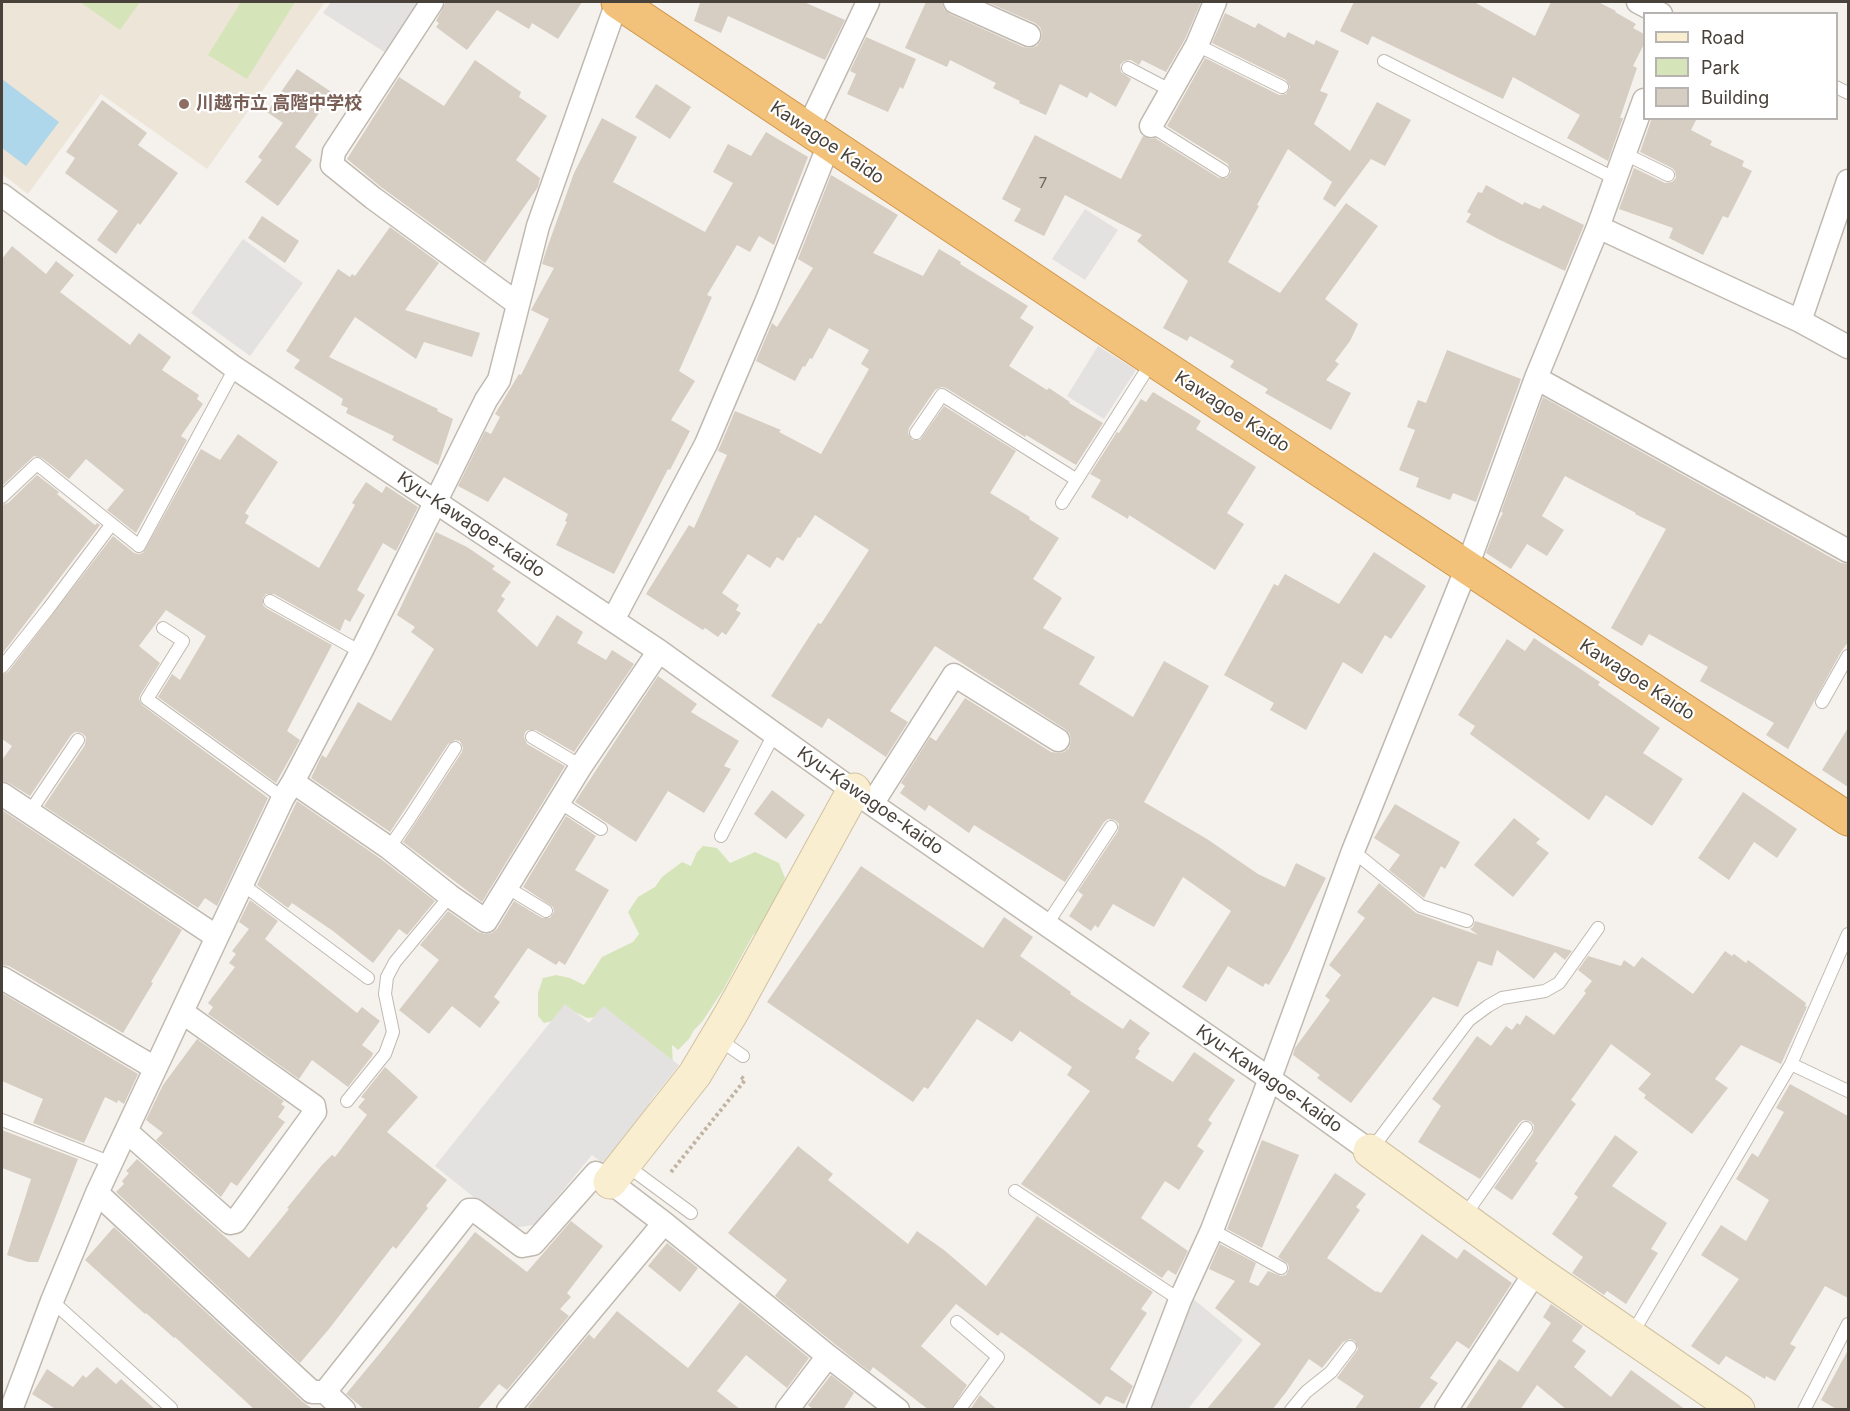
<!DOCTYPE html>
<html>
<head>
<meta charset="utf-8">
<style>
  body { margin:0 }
  #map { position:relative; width:1850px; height:1411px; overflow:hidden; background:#f5f2ed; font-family:Inter,sans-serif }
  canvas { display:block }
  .frame { position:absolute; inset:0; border:3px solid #49423a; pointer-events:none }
  .legend { position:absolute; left:1643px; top:12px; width:195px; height:108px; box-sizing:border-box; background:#fff; border:2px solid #b6b3b0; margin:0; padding:8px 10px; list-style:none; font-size:18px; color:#49423a }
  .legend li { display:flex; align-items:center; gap:12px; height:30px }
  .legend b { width:30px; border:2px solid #b6b3b0 }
</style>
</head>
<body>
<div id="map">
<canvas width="1850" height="1411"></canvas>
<div class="frame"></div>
<ul class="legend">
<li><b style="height:8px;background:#faeed1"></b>Road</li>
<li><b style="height:16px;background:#d5e5b9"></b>Park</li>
<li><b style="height:16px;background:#d6cdc3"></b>Building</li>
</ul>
</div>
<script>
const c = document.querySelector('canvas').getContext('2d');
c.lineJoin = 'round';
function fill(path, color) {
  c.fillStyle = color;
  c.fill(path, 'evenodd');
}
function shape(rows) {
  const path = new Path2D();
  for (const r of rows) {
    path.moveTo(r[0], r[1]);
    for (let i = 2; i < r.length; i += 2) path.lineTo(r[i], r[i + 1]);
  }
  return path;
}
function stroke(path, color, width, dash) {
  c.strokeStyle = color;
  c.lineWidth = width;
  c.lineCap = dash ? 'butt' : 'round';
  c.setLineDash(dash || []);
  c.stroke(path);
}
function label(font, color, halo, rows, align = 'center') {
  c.font = font + ' Inter,"Noto Sans JP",sans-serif';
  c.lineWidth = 4.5;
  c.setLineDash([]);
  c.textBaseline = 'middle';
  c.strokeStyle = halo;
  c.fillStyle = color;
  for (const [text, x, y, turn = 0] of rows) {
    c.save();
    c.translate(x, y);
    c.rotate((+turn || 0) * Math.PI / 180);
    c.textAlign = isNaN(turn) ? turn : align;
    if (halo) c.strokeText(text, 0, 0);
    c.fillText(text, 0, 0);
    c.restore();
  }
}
fill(shape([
  [2,2,325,2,207,169,101,94,28,194,2,174]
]), '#ede5d8');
fill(shape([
  [80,2,140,2,120,30],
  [241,2,295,2,247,79,208,55],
  [703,846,717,848,730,863,755,852,779,863,785,878,767,922,753,935,723,990,702,1022,694,1030,689,1039,678,1050,672,1045,673,1067,600,1017,587,1018,573,1011,556,1020,544,1023,538,1016,538,993,543,978,556,975,570,978,584,985,602,957,633,942,639,934,628,912,638,897,655,887,662,877,682,862,691,866,697,852]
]), '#d5e5b9');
fill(shape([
  [331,2,425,2,389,55,323,13],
  [1085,209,1118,230,1085,280,1052,259],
  [243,239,303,283,250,356,191,313],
  [1098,346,1136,370,1104,419,1067,396],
  [565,1004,589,1023,603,1006,679,1065,649,1103,652,1106,605,1165,592,1155,534,1225,512,1228,435,1166],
  [1191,1297,1243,1340,1188,1409,1156,1409,1153,1407,1149,1396]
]), '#e4e2e0');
fill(shape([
  [2,79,59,122,26,166,2,148]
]), '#afd7eb');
fill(shape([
  [446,2,582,2,558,39,532,23,529,29,497,10,467,50,436,27,439,23,436,21],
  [696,2,804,2,845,20,825,60,728,16,721,33,694,21,700,3],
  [926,2,942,2,944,9,950,14,1023,47,1030,48,1037,46,1041,40,1042,33,1040,27,1035,23,987,2,1201,2,1185,39,1166,72,1142,60,1139,65,1131,60,1124,61,1120,65,1121,72,1131,79,1116,107,1090,92,1087,98,1060,84,1046,115,1019,103,1020,101,993,88,996,83,950,60,947,67,905,48],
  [1354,2,1474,2,1535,36,1551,2,1598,2,1616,11,1615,12,1636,24,1633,28,1644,34,1644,44,1633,66,1637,68,1620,118,1623,118,1608,161,1567,138,1580,115,1513,77,1503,99,1372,36,1368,45,1340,31],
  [1225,13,1255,28,1258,23,1285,38,1288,32,1314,45,1316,40,1339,51,1320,91,1328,94,1314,124,1350,151,1377,102,1411,120,1385,166,1371,159,1335,207,1323,199,1332,182,1288,149,1257,205,1259,206,1228,262,1280,293,1346,203,1378,226,1325,299,1358,324,1350,341,1335,361,1339,364,1326,380,1351,393,1331,430,1265,393,1268,389,1230,367,1234,361,1190,336,1187,341,1163,328,1188,281,1137,241,1142,235,1065,195,1044,236,1014,221,1021,209,1002,199,1035,135,1121,179,1143,136,1151,139,1155,138,1219,178,1227,178,1231,172,1228,164,1167,126,1205,58,1279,95,1286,94,1290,87,1286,80,1212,43],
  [866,37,916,59,903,89,900,87,888,112,847,94,856,74,850,71],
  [475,60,521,92,519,97,547,116,516,160,540,178,538,187,485,263,381,187,347,159,399,77,444,106],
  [297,69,333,93,295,147,312,160,278,206,245,182,262,160,258,157,283,123,267,112],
  [656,84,691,107,670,139,635,117],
  [102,100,147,133,138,145,178,173,140,225,138,223,116,254,97,240,118,211,65,173,75,158,66,152],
  [602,118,637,137,613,182,705,232,733,183,713,172,728,144,751,156,766,132,808,157,774,245,759,236,750,252,737,245,707,295,712,297,679,371,695,381,671,420,690,431,670,470,668,469,614,574,556,545,567,522,565,521,568,514,504,477,488,502,458,486,485,431,491,434,500,417,495,414,519,374,521,375,549,319,531,310,554,268,542,264,546,251,574,173],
  [1652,118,1697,118,1691,130,1712,141,1710,145,1744,161,1742,166,1752,171,1728,218,1723,216,1703,255,1669,238,1673,228,1619,209,1634,168,1665,183,1672,182,1676,178,1675,171,1672,168,1640,152],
  [831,175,898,215,873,253,923,276,939,249,961,262,960,264,1028,306,1020,318,1034,327,1009,366,1047,390,1049,388,1070,402,1069,403,1103,423,1076,465,1026,435,1025,437,946,388,942,387,935,390,909,428,908,433,912,440,920,440,944,406,1016,451,990,493,1030,517,1029,519,1059,538,1033,579,1062,598,1043,628,1095,657,1079,684,1133,717,1164,661,1209,686,1144,802,1207,839,1258,874,1285,887,1296,863,1326,878,1289,951,1269,985,1265,983,1263,987,1228,966,1206,1002,1182,987,1231,911,1183,877,1154,927,1113,904,1098,928,1095,925,1091,931,1069,916,1083,895,1078,891,1118,831,1119,824,1115,820,1108,819,1104,822,1065,882,974,825,969,833,929,805,925,811,900,793,905,786,901,783,930,737,936,741,965,698,1051,752,1058,753,1064,752,1069,748,1071,741,1070,734,1065,729,935,646,890,711,908,722,886,757,828,718,822,728,771,696,818,623,821,624,869,550,815,515,800,538,798,537,783,561,777,557,770,568,748,554,722,593,739,605,736,610,741,613,726,635,722,632,718,637,705,628,703,630,646,594,689,525,694,528,727,455,718,451,735,411,781,430,779,432,821,454,869,369,861,364,869,350,829,328,812,359,810,358,805,367,803,366,795,381,756,361,772,323,777,327,813,268,798,259],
  [1486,185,1523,205,1524,202,1540,209,1543,205,1584,225,1565,271,1498,239,1466,222,1471,214,1467,212,1478,192,1482,193],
  [262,216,299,241,285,263,248,238],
  [390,227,439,263,405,310,480,333,472,357,424,342,416,359,355,317,329,357,438,409,437,411,453,419,438,465,392,440,394,436,346,413,348,408,341,405,343,399,294,368,300,360,286,351,338,269,350,277,352,274,355,276],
  [12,246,46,274,56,261,74,275,60,292,130,345,139,333,171,357,162,370,199,395,197,399,203,404,181,436,187,440,136,533,107,510,124,490,86,459,69,479,42,458,34,456,2,486,2,259],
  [1447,350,1521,379,1476,502,1453,493,1450,500,1416,487,1419,478,1399,470,1415,430,1407,427,1418,400,1426,403],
  [1153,392,1201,421,1196,429,1256,467,1227,513,1244,524,1215,570,1129,515,1128,519,1091,497,1101,480,1090,474,1117,432,1119,433,1141,399,1146,402],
  [1543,397,1841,563,1848,564,1848,642,1841,652,1788,749,1766,735,1774,723,1700,681,1708,667,1649,634,1642,646,1611,628,1666,529,1635,514,1636,513,1565,476,1542,516,1564,530,1547,556,1527,544,1511,569,1486,553,1499,520,1503,513,1501,512],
  [238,434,278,462,245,513,249,516,245,523,319,568,355,505,352,503,366,482,382,493,386,486,418,507,396,551,383,543,357,590,365,595,350,622,345,619,340,631,274,594,266,594,263,598,263,605,266,608,332,645,287,731,300,740,276,783,158,697,172,674,180,680,206,636,166,610,139,646,160,663,140,695,139,699,142,705,268,798,217,906,205,898,198,908,44,806,85,745,86,737,82,733,75,732,71,735,30,796,9,783,2,781,2,760,12,746,2,739,2,675,8,672,113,536,134,553,139,554,143,553,201,449,220,460],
  [37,475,59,492,57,494,95,525,97,523,100,525,2,654,2,505,8,503],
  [436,532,467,547,495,566,492,569,511,582,501,596,505,599,497,611,537,647,557,615,583,632,577,643,606,660,612,650,634,664,574,752,536,730,528,730,525,732,524,737,527,744,565,766,482,902,403,842,462,752,463,748,460,741,455,740,448,744,390,832,311,778,322,755,326,758,358,702,391,721,434,649,411,632,415,627,397,615],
  [1374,552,1426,586,1391,639,1385,635,1362,674,1343,662,1306,730,1270,710,1274,703,1224,675,1274,584,1278,586,1285,574,1339,604],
  [1534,638,1600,682,1598,685,1660,728,1643,753,1683,779,1652,826,1606,795,1589,820,1470,734,1475,726,1458,715,1507,639,1525,651],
  [658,676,697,704,691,712,739,741,724,766,731,769,704,813,668,791,636,842,575,802],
  [1848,728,1848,787,1822,770],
  [772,790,805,815,786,839,754,814],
  [1743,792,1797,829,1777,858,1754,842,1729,880,1698,858],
  [297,801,381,859,435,901,407,935,399,929,373,963,333,931,292,903,288,908,257,885],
  [1395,804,1460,842,1445,869,1441,866,1424,898,1389,870,1400,855,1374,838],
  [2,810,182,930,151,982,153,983,123,1033,9,966,2,965],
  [566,816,596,836,575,870,609,890,565,965,559,961,556,965,528,948,494,997,500,1002,480,1028,452,1006,429,1034,399,1010,439,960,420,945,448,911,478,932,485,934,492,933,497,929,514,901,542,918,550,918,554,912,553,907,523,887],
  [1514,818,1540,839,1536,843,1549,853,1513,897,1474,865],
  [861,866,983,948,1004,917,1033,937,1020,956,1071,992,1070,994,1118,1026,1123,1029,1130,1019,1150,1033,1138,1049,1140,1051,1135,1058,1173,1082,1194,1052,1235,1080,1208,1120,1212,1123,1197,1146,1204,1151,1179,1190,1165,1181,1141,1218,1188,1251,1176,1275,1168,1270,1162,1278,1021,1184,1090,1091,1067,1075,1072,1067,1020,1031,1012,1042,977,1019,928,1089,924,1087,913,1102,767,1002],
  [1379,883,1416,913,1452,926,1478,935,1470,929,1473,927,1475,921,1572,951,1565,960,1555,952,1534,979,1497,950,1492,966,1478,961,1458,1007,1433,997,1351,1103,1317,1078,1320,1075,1293,1055,1295,1048,1330,1000,1325,996,1341,975,1329,965,1365,918,1357,912],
  [250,900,278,921,265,939,357,1013,362,1007,380,1021,362,1045,373,1053,372,1056,348,1087,312,1060,299,1079,208,1014,213,1007,208,1003,235,967,229,963,236,954,232,951,249,929,239,922],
  [1725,951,1732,956,1734,954,1746,963,1748,960,1806,1003,1805,1006,1807,1007,1781,1064,1741,1045,1715,1079,1728,1088,1692,1134,1644,1098,1646,1095,1638,1089,1651,1074,1611,1044,1571,1100,1576,1104,1535,1161,1538,1163,1512,1200,1494,1188,1533,1133,1534,1125,1530,1121,1523,1120,1519,1123,1480,1179,1418,1142,1441,1106,1432,1099,1477,1036,1491,1046,1506,1026,1512,1030,1517,1023,1520,1025,1526,1015,1554,1035,1586,993,1584,991,1592,981,1578,970,1588,956,1621,966,1624,960,1634,967,1642,957,1693,994],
  [2,993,138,1074,124,1104,118,1100,117,1103,105,1097,84,1143,33,1123,43,1099,2,1081],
  [197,1039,284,1101,281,1104,285,1107,278,1117,285,1122,237,1186,231,1182,221,1197,156,1140,163,1133,146,1120,163,1085],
  [385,1067,418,1097,387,1132,447,1180,426,1206,428,1208,396,1249,393,1246,329,1329,300,1363,116,1192,124,1184,122,1181,129,1173,126,1171,137,1159,249,1258,289,1209,287,1208,322,1165,332,1155,335,1157,367,1115,358,1107,365,1099,361,1097],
  [1790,1084,1848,1116,1848,1298,1825,1286,1790,1344,1796,1347,1775,1381,1766,1376,1765,1379,1726,1356,1719,1365,1691,1346,1739,1279,1701,1255,1721,1225,1746,1241,1769,1200,1736,1179,1752,1153,1758,1157,1784,1112,1776,1108],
  [2,1130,78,1159,38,1262,28,1262,7,1255,31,1179,2,1168],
  [1615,1135,1638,1152,1612,1186,1667,1223,1651,1249,1658,1253,1626,1304,1607,1291,1604,1295,1572,1273,1583,1257,1552,1234,1578,1197,1574,1194],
  [1262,1140,1299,1155,1262,1248,1227,1229],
  [798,1146,833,1174,828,1180,908,1244,917,1231,944,1250,986,1286,1037,1216,1153,1292,1141,1309,1147,1313,1110,1369,1133,1386,1124,1404,1106,1396,1100,1405,1001,1332,998,1336,956,1304,921,1346,967,1385,951,1410,929,1410,873,1367,870,1372,836,1345,775,1296,787,1280,728,1233],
  [1335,1173,1366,1194,1356,1207,1360,1210,1327,1258,1376,1292,1377,1291,1381,1293,1422,1234,1457,1259,1464,1249,1512,1283,1469,1349,1457,1341,1430,1378,1438,1383,1418,1410,1354,1410,1364,1396,1337,1378,1358,1349,1355,1341,1350,1339,1343,1342,1322,1368,1309,1359,1287,1391,1272,1410,1206,1410,1261,1344,1215,1308,1235,1281,1209,1269,1220,1244,1256,1263,1249,1282,1258,1286,1268,1271,1281,1276,1286,1275,1289,1268,1288,1264,1278,1257],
  [571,1221,603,1246,567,1293,571,1297,560,1309,569,1316,507,1390,499,1384,477,1410,365,1410,346,1394,385,1347,475,1232,527,1272],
  [114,1227,303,1402,314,1410,255,1410,175,1337,174,1338,146,1313,145,1314,85,1260],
  [667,1243,698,1268,680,1292,648,1266],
  [740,1302,809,1358,787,1388,746,1355,717,1391,741,1410,531,1410,528,1407,589,1334,594,1339,617,1311,688,1368],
  [1551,1304,1583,1326,1572,1341,1586,1351,1574,1367,1611,1397,1631,1370,1686,1410,1567,1410,1537,1385,1520,1410,1465,1410,1499,1359,1518,1372,1551,1323,1543,1317],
  [1848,1350,1848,1410,1838,1410,1821,1400],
  [97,1367,116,1384,121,1379,156,1410,53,1410,54,1408,32,1394,47,1369,73,1387,83,1375,86,1378],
  [831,1375,854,1393,843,1410,814,1410,808,1405],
  [980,1395,998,1410,970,1410]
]), '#d6cdc3');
const lane = shape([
  [1197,45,1282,87],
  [1384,61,1616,179],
  [1128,68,1170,90],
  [1836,87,1848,93],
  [1151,126,1223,171],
  [1625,154,1668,175],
  [916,433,942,395,1077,480],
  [2,497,37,464,139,546,235,368],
  [1062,503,1153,360],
  [270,601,361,652],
  [163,628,183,641,147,699,283,798],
  [2,667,48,609,111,525],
  [1822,702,1848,656],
  [532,737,581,766],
  [559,802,601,829],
  [29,813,78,740],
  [721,836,774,734],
  [389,848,409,819,455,748],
  [1353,851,1421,906,1467,921],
  [242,884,368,978],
  [508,888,546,911],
  [1047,924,1111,827],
  [1848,934,1791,1064,1848,1091],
  [717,1038,743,1056],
  [347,1101,385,1054,393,1032,385,994,387,977,395,962,450,896],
  [2,1120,112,1163],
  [1371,1150,1469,1020,1488,1006,1502,998,1545,991,1559,983,1598,928],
  [626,1165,691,1213],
  [1015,1191,1180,1300],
  [1463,1218,1526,1128],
  [1212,1230,1281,1268],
  [52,1301,171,1408],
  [957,1322,998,1357,959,1410],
  [1632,1334,1791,1064],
  [1291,1410,1306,1392,1331,1372,1350,1347],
  [1804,1410,1848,1324]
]);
const street = shape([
  [432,2,334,152,332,165,373,198,518,304],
  [955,2,1029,35],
  [1638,2,1661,14],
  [1151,126,1197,45,1215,2],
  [807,130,868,2],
  [2,195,235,368,659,651,872,804,1270,1079,1370,1151],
  [1598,227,1800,321,1848,347],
  [1800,321,1848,181],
  [1536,378,1848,551],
  [613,620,706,444,765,305,829,144],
  [293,782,389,848,450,896,486,921,581,766,659,651],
  [2,794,217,937],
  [872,804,954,675,1058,740],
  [2,978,155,1068],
  [126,1131,230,1223,235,1222,315,1112,314,1106,182,1012],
  [97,1193,312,1392,325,1392,344,1410],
  [325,1392,469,1210,474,1210,522,1246,533,1244,596,1173,610,1182,664,1223],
  [11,1410,52,1301,97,1193,217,937,283,798,293,782,361,652,486,400,499,380,538,226,617,2],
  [508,1410,664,1223,828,1356,898,1410],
  [787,1410,828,1356],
  [1138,1410,1180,1300,1212,1230,1262,1100,1353,851,1467,567,1536,378,1598,227,1644,100],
  [1446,1410,1536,1271]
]);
const secondary = shape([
  [1370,1151,1536,1271,1738,1410],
  [610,1182,695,1074,732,1012,854,790]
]);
const highway = shape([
  [618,2,1093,320,1848,819]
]);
stroke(lane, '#c0b9b0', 14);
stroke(street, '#c0b9b0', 25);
stroke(secondary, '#d0c1a0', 35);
stroke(highway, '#d1964a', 35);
stroke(shape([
  [671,1172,745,1080,740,1076]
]), '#c1b4a2', 4, [3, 3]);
stroke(lane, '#fff', 12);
stroke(street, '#fff', 22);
stroke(secondary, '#faeed1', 33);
stroke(highway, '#f2c27b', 33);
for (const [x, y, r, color] of [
  [184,104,6,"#8d6e63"]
]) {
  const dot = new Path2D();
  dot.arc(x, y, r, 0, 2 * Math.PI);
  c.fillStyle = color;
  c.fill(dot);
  stroke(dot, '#fff', 2);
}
label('15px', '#6c655c', null, [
  ["7",1043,183]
]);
label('bold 18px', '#785e54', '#fff', [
  ["川越市立 高階中学校",196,104]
], 'left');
label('18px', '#49423a', '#fff', [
  ["Kawagoe Kaido",827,143,34],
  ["Kawagoe Kaido",1232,412,33],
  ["Kyu-Kawagoe-kaido",471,525,34],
  ["Kawagoe Kaido",1637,680,33],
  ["Kyu-Kawagoe-kaido",870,801,35],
  ["Kyu-Kawagoe-kaido",1269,1079,35]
]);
</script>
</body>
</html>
